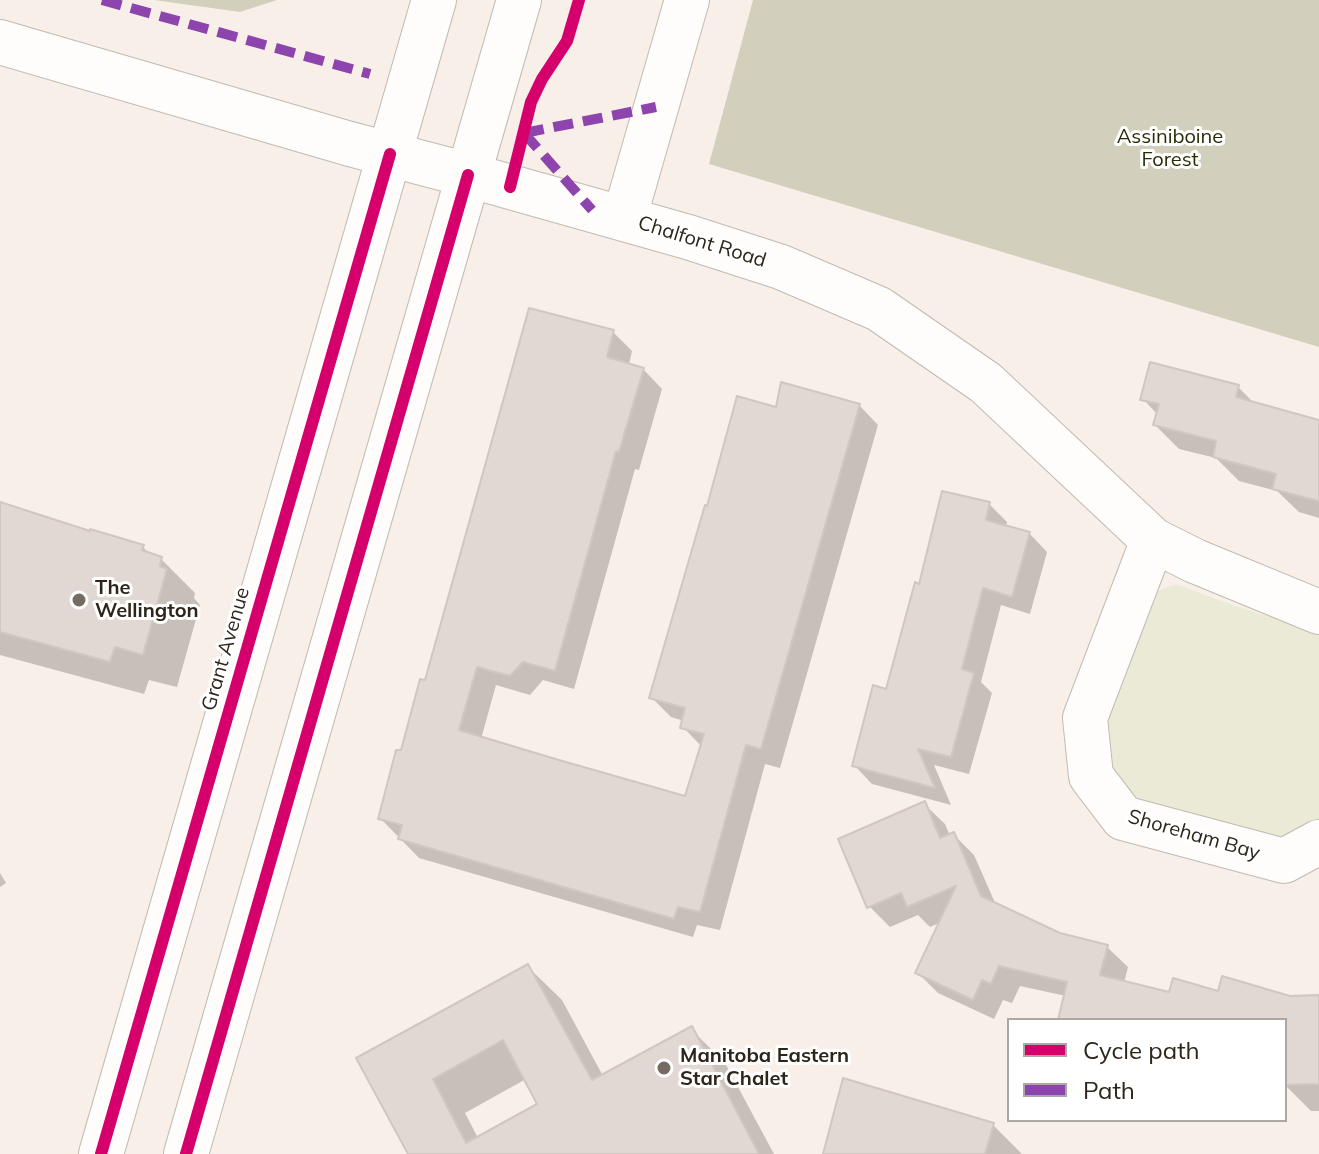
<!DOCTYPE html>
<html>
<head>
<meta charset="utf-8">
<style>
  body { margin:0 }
  #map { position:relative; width:1319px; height:1154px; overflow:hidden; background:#f8f0e8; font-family:Mulish,sans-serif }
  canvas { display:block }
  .legend { position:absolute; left:1007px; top:1018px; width:280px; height:104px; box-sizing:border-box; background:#fff; border:2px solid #aba8a3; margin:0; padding:10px 14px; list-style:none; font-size:24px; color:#2d251a }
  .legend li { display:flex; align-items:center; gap:16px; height:40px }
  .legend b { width:40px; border:2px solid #aba8a3 }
</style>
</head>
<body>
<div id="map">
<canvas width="1319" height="1154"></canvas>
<ul class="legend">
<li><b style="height:10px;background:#d6006c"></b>Cycle path</li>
<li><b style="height:10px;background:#8e44ad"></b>Path</li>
</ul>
</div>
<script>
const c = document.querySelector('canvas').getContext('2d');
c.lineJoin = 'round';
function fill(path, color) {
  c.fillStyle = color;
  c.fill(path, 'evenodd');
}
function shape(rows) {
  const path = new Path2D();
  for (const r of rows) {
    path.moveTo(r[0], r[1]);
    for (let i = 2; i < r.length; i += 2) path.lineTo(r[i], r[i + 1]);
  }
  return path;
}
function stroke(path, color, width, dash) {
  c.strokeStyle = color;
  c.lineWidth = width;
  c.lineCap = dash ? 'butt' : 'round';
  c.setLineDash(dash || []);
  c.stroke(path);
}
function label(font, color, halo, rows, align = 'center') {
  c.font = font + ' Mulish,sans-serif';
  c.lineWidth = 6;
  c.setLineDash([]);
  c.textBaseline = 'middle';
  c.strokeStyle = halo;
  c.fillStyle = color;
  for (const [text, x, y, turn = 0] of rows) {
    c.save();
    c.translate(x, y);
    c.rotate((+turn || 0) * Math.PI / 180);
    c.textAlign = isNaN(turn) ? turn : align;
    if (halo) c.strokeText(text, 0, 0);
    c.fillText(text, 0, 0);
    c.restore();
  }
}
fill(shape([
  [1176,584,1235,606,1319,632,1319,829,1284,849,1141,804,1112,778,1103,743,1110,685,1142,597]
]), '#ebead6');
fill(shape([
  [154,0,277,0,240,12],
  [753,0,1319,0,1319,347,709,164]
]), '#d2d0bd');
fill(shape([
  [613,332,632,351,629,365,643,369,662,389,639,470,635,469,574,689,543,680,530,695,496,685,481,739,687,798,702,747,683,727,684,721,671,717,652,698,777,410,859,405,878,425,780,768,765,764,720,930,697,925,693,937,419,858,380,818,426,682],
  [1238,387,1255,404,1319,422,1319,518,1299,512,1277,491,1239,481,1216,458,1179,449,1155,425,1158,415,1143,399],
  [989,504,1007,522,1006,527,1029,533,1047,552,1030,614,1001,605,981,682,992,693,969,774,934,765,951,805,872,784,854,765,887,691,921,586],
  [0,508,143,547,152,556,161,559,195,593,194,598,200,605,177,687,149,680,144,694,0,655],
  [924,804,945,824,950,836,953,834,974,855,996,905,1060,935,1107,947,1128,967,1124,983,1265,1020,1064,1020,1066,996,1020,986,1012,1003,1003,1000,994,1019,938,993,917,972,941,922,930,927,918,915,890,927,869,906],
  [0,873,6,883,0,887],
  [528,967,562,1000,603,1076,691,1029,725,1063,774,1154,406,1154,409,1152,359,1059],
  [526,1079,539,1104,478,1138,465,1113],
  [1319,997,1319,1111,1311,1111,1285,1085,1285,1020,1283,1020],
  [992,1124,1022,1154,825,1154]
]), '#0003');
const building = shape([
  [529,308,614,330,607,357,644,368,619,452,616,451,555,671,523,662,510,676,477,667,459,730,559,760,685,796,704,734,680,728,685,708,649,698,693,546,705,505,707,506,737,396,776,407,781,382,860,404,761,749,746,745,700,912,678,907,674,919,398,839,402,825,378,819,396,750,401,750,420,679,425,680,529,308],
  [1150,362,1239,385,1236,397,1319,420,1319,501,1272,489,1276,474,1213,457,1216,441,1153,425,1159,404,1140,400,1150,362],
  [942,491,990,502,986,520,1030,532,1012,597,983,588,962,669,974,673,951,757,918,749,935,788,852,766,873,685,886,689,915,582,919,584,942,491],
  [0,502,90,531,90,529,144,545,142,550,162,557,160,566,167,569,143,655,115,647,110,662,0,632,0,502],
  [925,801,940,838,954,832,981,896,1060,933,1108,945,1100,975,1169,992,1173,978,1218,991,1222,976,1290,996,1319,995,1319,1084,1285,1085,1285,1020,1058,1020,1067,982,999,966,991,984,982,980,973,1000,915,973,956,886,907,907,901,893,867,908,838,839,925,801],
  [528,964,592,1080,692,1026,759,1154,408,1154,356,1058,528,964],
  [503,1040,537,1104,466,1143,433,1079,503,1040],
  [843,1078,994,1123,985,1154,823,1154,843,1078]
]);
fill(building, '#e1d7d3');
stroke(building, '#d0c6c2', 2);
const minor = shape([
  [0,42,350,144,468,175,688,237,781,267,879,309,986,383,1153,540,1195,561,1319,612],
  [624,219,687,0],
  [1153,540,1085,718,1091,776,1123,818,1284,861,1319,842]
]);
const major = shape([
  [101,1154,434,0],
  [186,1154,519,0]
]);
stroke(minor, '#c1bab1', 46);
stroke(major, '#c1bab1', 46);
stroke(minor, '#fefdfc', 44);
stroke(major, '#fefdfc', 44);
stroke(shape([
  [102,0,370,74],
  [524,133,656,107],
  [524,133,592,210]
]), '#8e44ad', 10, [20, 10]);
stroke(shape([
  [510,187,531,102,542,79,567,41,579,0],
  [101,1154,390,154],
  [186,1154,468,175]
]), '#d6006c', 12);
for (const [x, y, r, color] of [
  [79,600,8,"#746c62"],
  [664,1068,8,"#746c62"]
]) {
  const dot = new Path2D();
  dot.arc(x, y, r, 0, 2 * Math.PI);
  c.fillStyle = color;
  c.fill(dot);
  stroke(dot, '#fff', 3);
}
label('20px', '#292d07', '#fff', [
  ["Assiniboine",1170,137],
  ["Forest",1170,160]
]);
label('20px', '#2d251a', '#fff', [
  ["Chalfont Road",702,242,17],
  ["Grant Avenue",226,649,-74],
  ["Shoreham Bay",1194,835,16]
]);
label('bold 20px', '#2d251a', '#fff', [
  ["The",95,588],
  ["Wellington",95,611],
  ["Manitoba Eastern",680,1056],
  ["Star Chalet",680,1079]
], 'left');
</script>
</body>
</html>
